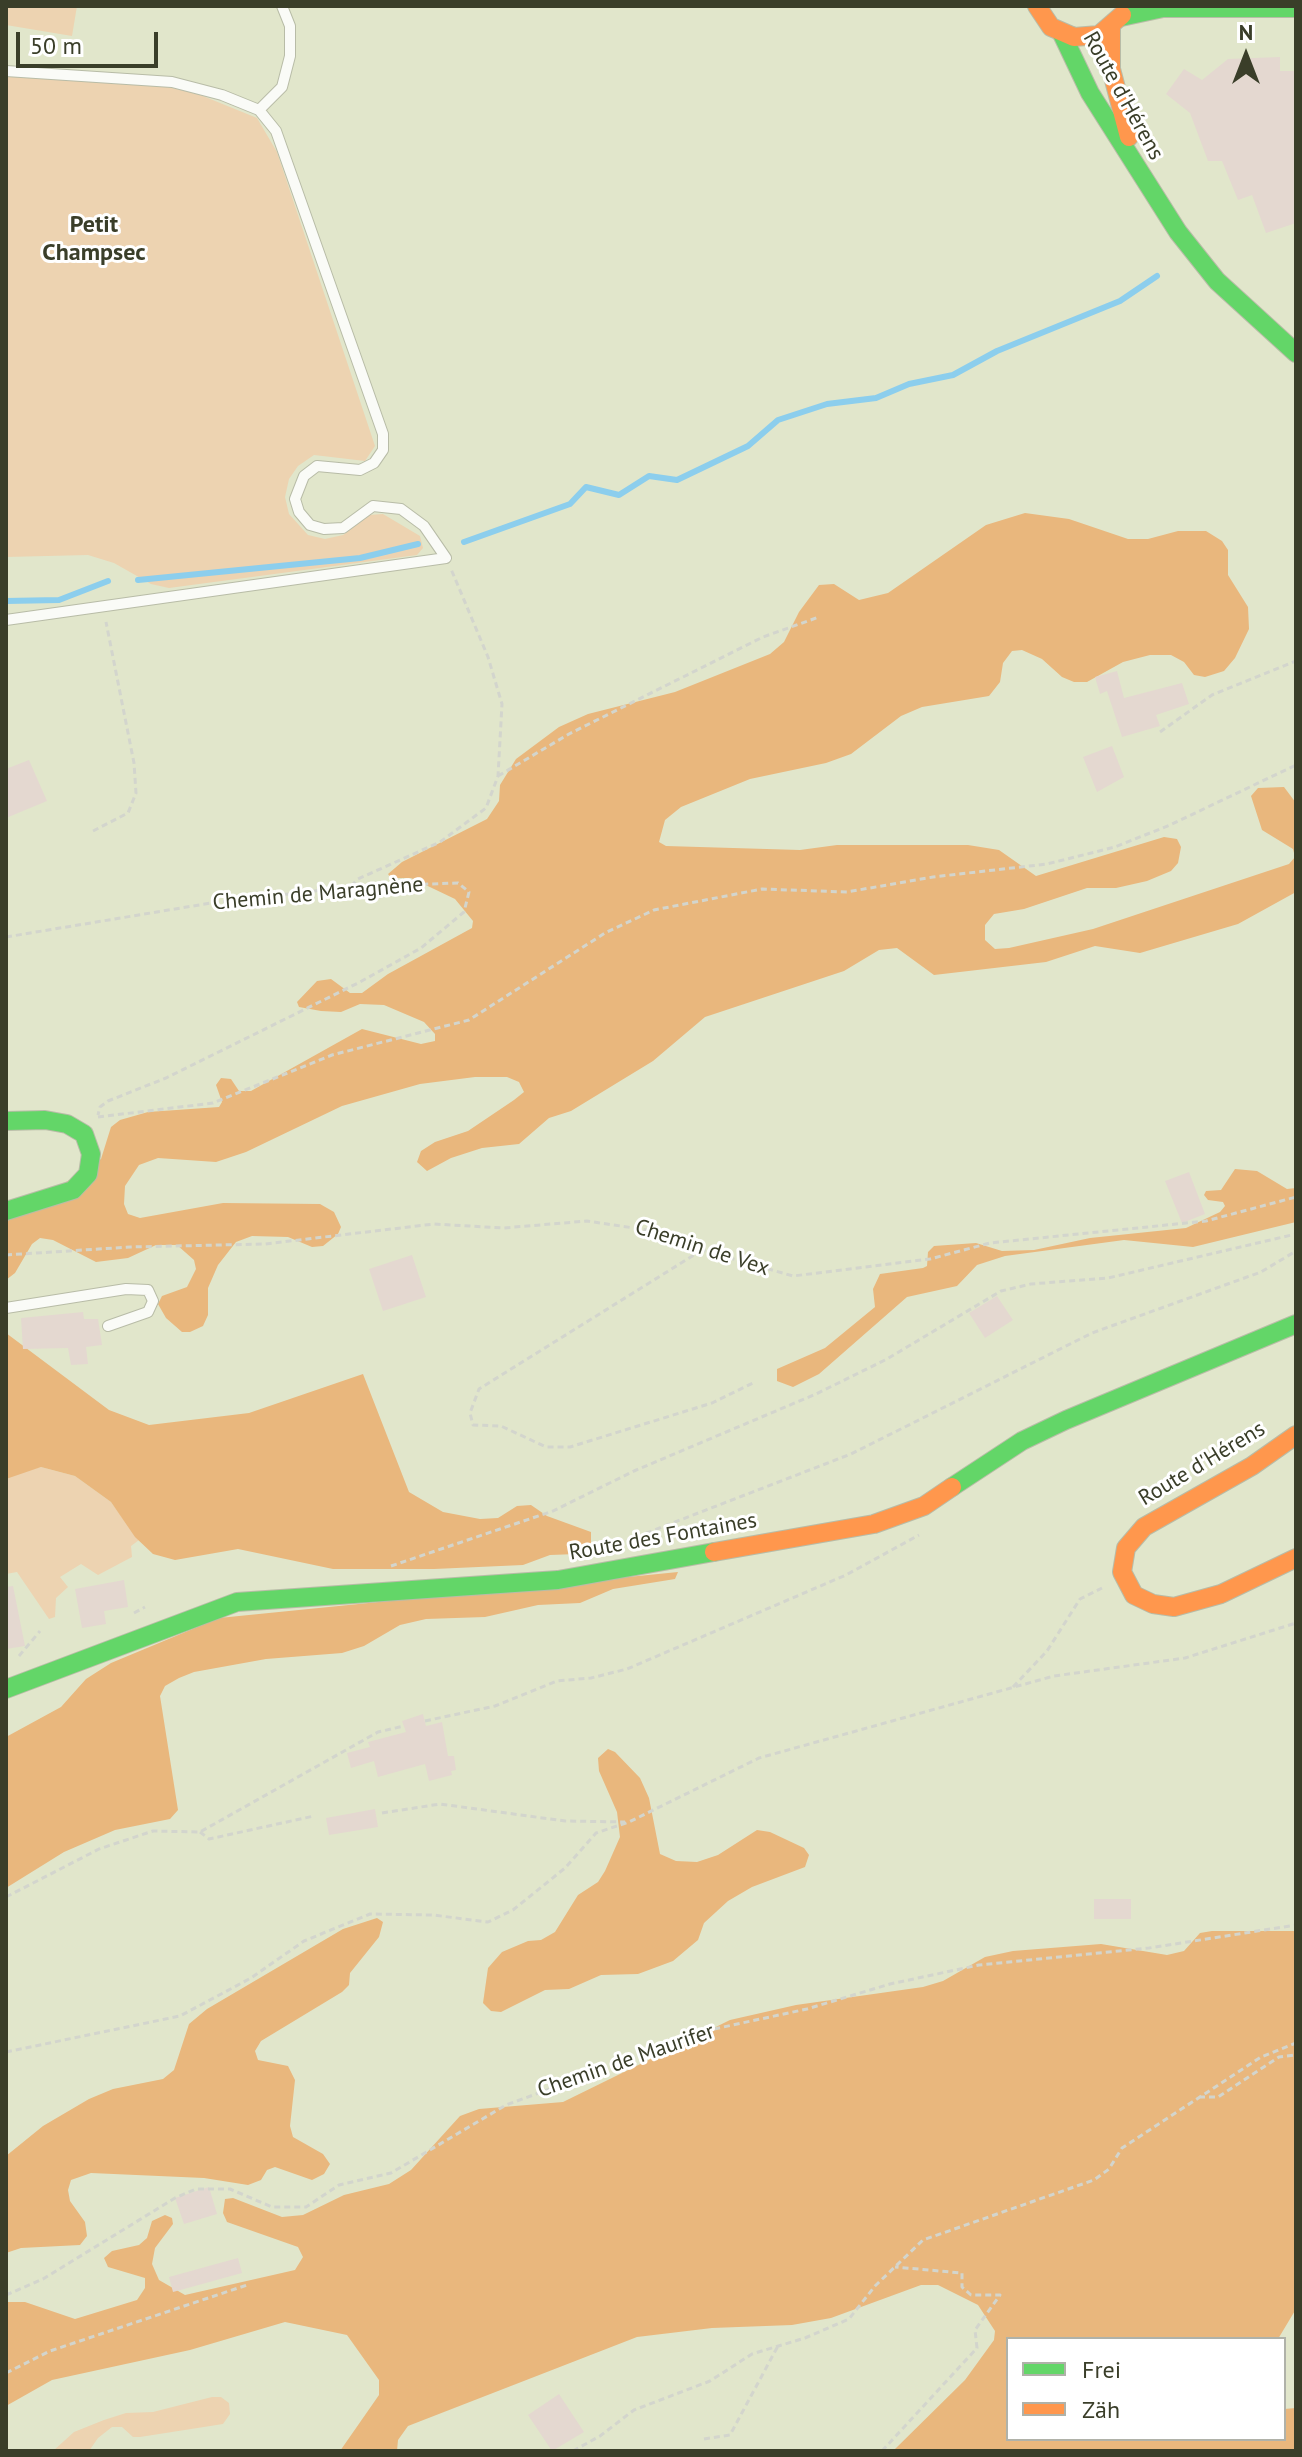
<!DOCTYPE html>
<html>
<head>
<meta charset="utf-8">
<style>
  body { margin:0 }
  #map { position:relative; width:1302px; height:2457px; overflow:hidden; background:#e1e6cb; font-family:"PT Sans",sans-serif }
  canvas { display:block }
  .frame { position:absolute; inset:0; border:8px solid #3a3e29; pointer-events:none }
  .legend { position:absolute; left:1006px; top:2337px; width:280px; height:104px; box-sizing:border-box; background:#fff; border:2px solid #b0b2a9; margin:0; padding:10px 14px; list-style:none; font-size:24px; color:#3a3e29 }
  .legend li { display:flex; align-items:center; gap:16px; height:40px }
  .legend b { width:40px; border:2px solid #b0b2a9 }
  .north { position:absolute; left:1206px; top:16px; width:80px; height:80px; -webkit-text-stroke:6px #fff; paint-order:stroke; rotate:0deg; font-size:22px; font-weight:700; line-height:32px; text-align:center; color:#3a3e29 }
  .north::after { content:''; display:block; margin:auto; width:28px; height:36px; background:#3a3e29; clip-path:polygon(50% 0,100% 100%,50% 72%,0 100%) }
  .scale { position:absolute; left:16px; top:32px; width:142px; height:36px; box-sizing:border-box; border:4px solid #3a3e29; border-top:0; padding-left:10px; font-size:24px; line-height:28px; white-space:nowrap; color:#3a3e29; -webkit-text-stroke:6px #fff; paint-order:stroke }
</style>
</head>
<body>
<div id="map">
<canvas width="1302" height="2457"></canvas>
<div class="frame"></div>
<ul class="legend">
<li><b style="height:10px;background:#63d668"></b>Frei</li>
<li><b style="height:10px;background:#ff974d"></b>Zäh</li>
</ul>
<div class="north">N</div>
<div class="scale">50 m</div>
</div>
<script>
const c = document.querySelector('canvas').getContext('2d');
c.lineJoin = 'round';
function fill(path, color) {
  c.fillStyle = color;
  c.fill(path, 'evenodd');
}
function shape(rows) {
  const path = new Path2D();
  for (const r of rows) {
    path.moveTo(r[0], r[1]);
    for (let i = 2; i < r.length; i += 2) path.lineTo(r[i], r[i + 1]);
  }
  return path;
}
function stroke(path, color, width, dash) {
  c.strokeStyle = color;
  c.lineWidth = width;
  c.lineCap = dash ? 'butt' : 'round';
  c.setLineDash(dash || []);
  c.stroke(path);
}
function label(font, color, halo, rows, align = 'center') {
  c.font = font + ' "PT Sans",sans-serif';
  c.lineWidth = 6;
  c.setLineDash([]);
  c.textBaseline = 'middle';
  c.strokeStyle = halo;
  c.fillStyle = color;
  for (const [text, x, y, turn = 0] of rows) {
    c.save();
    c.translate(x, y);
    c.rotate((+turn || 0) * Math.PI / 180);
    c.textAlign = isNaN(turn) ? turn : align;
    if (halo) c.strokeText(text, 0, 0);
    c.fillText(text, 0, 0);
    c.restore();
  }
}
fill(shape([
  [6,6,77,6,72,36,6,25],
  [6,76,146,82,198,94,257,118,277,152,375,446,365,461,314,455,298,466,289,479,285,497,289,514,308,535,325,539,343,535,369,515,383,514,420,536,423,548,417,555,169,588,151,584,114,563,88,555,6,557],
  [41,1467,75,1476,111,1502,139,1540,131,1546,132,1557,98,1575,81,1564,60,1577,68,1587,56,1598,55,1617,49,1619,17,1572,6,1574,6,1479,14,1474],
  [212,2397,221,2397,229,2403,230,2414,223,2424,140,2437,133,2437,122,2427,112,2427,98,2438,89,2451,53,2451,74,2432,104,2420,126,2413,153,2412]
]), '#edd3b1');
fill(shape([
  [1025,513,1069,519,1128,539,1148,539,1178,531,1206,531,1222,541,1228,550,1228,575,1248,607,1249,629,1235,658,1224,671,1205,677,1194,675,1184,662,1171,655,1150,655,1123,662,1087,682,1074,682,1062,677,1042,659,1022,650,1012,651,1003,663,1000,682,989,696,922,707,901,716,851,754,826,763,750,779,681,807,665,820,659,842,666,846,800,850,837,845,968,845,999,850,1036,876,1164,837,1177,839,1181,847,1178,863,1171,871,1147,881,1116,888,1087,888,1024,909,994,914,985,925,985,940,995,949,1009,948,1093,929,1289,864,1295,857,1293,849,1262,830,1251,796,1258,788,1284,787,1296,803,1296,892,1238,924,1140,953,1095,946,1046,962,934,975,897,948,879,950,844,971,705,1017,653,1061,571,1111,549,1118,519,1144,482,1148,451,1158,427,1171,417,1162,421,1151,435,1142,468,1131,514,1100,524,1092,519,1082,507,1077,475,1077,420,1084,342,1106,246,1152,216,1162,158,1158,139,1165,125,1186,124,1204,128,1214,140,1218,223,1203,320,1204,334,1212,341,1227,338,1234,323,1246,312,1247,288,1237,252,1236,236,1242,218,1265,208,1288,208,1315,203,1326,190,1332,182,1332,166,1318,158,1304,162,1296,187,1287,196,1269,194,1260,177,1245,156,1245,128,1258,96,1262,53,1240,40,1238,32,1244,15,1273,6,1280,6,1222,101,1159,111,1127,120,1120,148,1112,219,1107,222,1102,216,1085,221,1078,231,1079,239,1091,251,1091,362,1029,421,1044,435,1041,435,1034,424,1022,384,1005,360,1004,341,1012,321,1011,299,1007,297,1002,317,981,331,979,350,993,362,993,388,974,472,928,473,921,455,899,411,878,391,878,388,874,402,862,487,819,499,801,500,785,516,759,559,727,588,714,675,692,770,654,784,642,799,612,819,585,834,584,859,600,888,593,986,525],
  [1235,1169,1257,1171,1287,1189,1296,1188,1296,1222,1193,1247,1124,1240,1005,1256,977,1265,957,1286,907,1297,819,1374,793,1387,777,1381,777,1369,825,1348,875,1307,873,1289,880,1274,923,1268,927,1266,928,1252,934,1246,976,1243,1002,1251,1034,1250,1090,1238,1186,1228,1220,1212,1225,1206,1223,1202,1208,1200,1204,1195,1206,1191,1221,1190],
  [6,1333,109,1410,149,1425,249,1413,363,1374,409,1492,443,1512,480,1519,498,1518,517,1506,531,1505,547,1516,591,1532,591,1548,577,1554,550,1555,523,1565,434,1569,333,1569,238,1549,175,1560,153,1554,135,1537,111,1502,75,1476,41,1467,6,1479],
  [678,1572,675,1579,613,1589,580,1603,538,1605,485,1617,426,1619,400,1625,364,1646,342,1653,266,1659,194,1672,179,1678,165,1686,160,1696,178,1810,170,1819,115,1830,64,1852,6,1888,6,1737,61,1707,86,1679,111,1663,219,1618],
  [608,1749,615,1752,640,1778,649,1798,660,1854,676,1861,697,1862,718,1855,757,1830,770,1832,804,1848,809,1855,805,1867,752,1887,728,1901,704,1923,698,1940,673,1961,638,1974,601,1975,569,1989,545,1990,501,2012,491,2011,483,2003,488,1968,502,1952,528,1941,541,1940,555,1932,578,1895,598,1882,605,1871,620,1837,617,1812,599,1771,598,1758],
  [377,1918,383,1922,379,1937,350,1973,349,1985,342,1992,261,2041,255,2051,258,2060,288,2066,295,2080,290,2126,293,2137,323,2154,330,2164,324,2174,312,2180,275,2167,267,2170,261,2180,248,2185,204,2178,91,2173,71,2180,68,2190,70,2201,85,2222,87,2236,80,2245,21,2248,6,2253,6,2156,43,2126,89,2099,113,2089,163,2079,174,2070,189,2024,207,2009,343,1929],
  [1212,1931,1296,1931,1296,2309,1278,2339,1008,2339,1008,2439,1284,2439,1284,2409,1296,2408,1296,2451,893,2451,965,2380,994,2340,995,2331,978,2305,938,2285,921,2285,831,2318,792,2325,712,2328,637,2337,408,2426,398,2440,397,2451,340,2451,379,2395,379,2380,347,2335,285,2322,190,2350,52,2380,6,2406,6,2302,25,2302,75,2319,137,2300,145,2288,145,2278,108,2267,104,2258,112,2251,139,2245,147,2238,152,2221,165,2215,172,2218,173,2224,155,2248,152,2264,159,2280,185,2295,295,2270,303,2257,298,2247,227,2222,223,2213,225,2199,233,2198,282,2217,303,2215,344,2195,389,2184,411,2170,460,2116,479,2109,563,2102,730,2020,796,2005,923,1987,943,1981,985,1957,1013,1951,1101,1944,1167,1955,1184,1951,1200,1933]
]), '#e9b77d');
stroke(shape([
  [464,542,570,504,586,487,619,495,649,476,677,480,748,446,778,420,827,404,876,398,909,384,953,375,997,351,1120,301,1157,276],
  [138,580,360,558,418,544],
  [6,601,59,600,108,581]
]), '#8cceed', 6);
fill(shape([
  [1280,57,1280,71,1296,71,1296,223,1266,233,1252,195,1238,200,1222,161,1208,161,1190,113,1166,94,1184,69,1202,80,1228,59],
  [1117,671,1124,698,1182,683,1189,704,1156,715,1160,726,1122,737,1107,691,1100,694,1095,677],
  [1112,746,1124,777,1097,792,1083,757],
  [29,760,47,801,6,818,6,769],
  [1189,1172,1205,1214,1182,1223,1165,1181],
  [412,1255,426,1297,383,1311,369,1269],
  [997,1296,1013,1320,985,1338,969,1313],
  [83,1312,84,1319,98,1319,102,1345,86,1347,88,1364,71,1365,68,1348,23,1349,21,1318],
  [124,1580,128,1607,104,1611,106,1624,82,1628,75,1589],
  [13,1586,25,1646,6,1649,6,1587],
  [423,1714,426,1726,442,1722,448,1756,454,1756,456,1770,451,1771,452,1775,429,1781,425,1764,378,1777,374,1761,351,1768,347,1753,370,1747,368,1742,406,1732,402,1721],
  [375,1809,378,1827,329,1835,326,1818],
  [1094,1899,1131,1899,1131,1919,1094,1919],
  [209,2187,217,2214,184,2224,175,2198],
  [238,2258,242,2273,173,2292,169,2277],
  [559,2394,584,2432,552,2451,528,2415]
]), '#e4d8d0');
const lane = shape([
  [6,71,172,82,222,95,259,110,276,131,383,434,383,450,374,463,360,470,317,466,304,476,295,499,299,512,310,525,324,529,343,528,373,506,401,509,424,526,446,558,6,620],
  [259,110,282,87,290,56,290,26,282,6],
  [6,1308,126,1289,148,1290,153,1301,148,1312,108,1326]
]);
const fast = shape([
  [1121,17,1163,8,1296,8],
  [1062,34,1090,93,1178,232,1217,281,1296,353],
  [6,1121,45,1120,67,1124,84,1134,91,1154,88,1174,73,1190,6,1211],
  [952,1487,1022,1441,1066,1420,1296,1324],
  [6,1689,237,1602,558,1580,714,1552]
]);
const slow = shape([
  [1037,6,1051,27,1074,37,1099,35,1122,15],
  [1111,28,1111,69,1129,137],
  [1296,1435,1252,1466,1144,1527,1126,1548,1122,1572,1134,1595,1153,1604,1174,1607,1221,1594,1296,1558],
  [714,1552,874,1524,924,1506,952,1487]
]);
stroke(lane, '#b8bca7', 12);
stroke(fast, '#b8bca7', 20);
stroke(slow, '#b8bca7', 20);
stroke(shape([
  [1160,732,1212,695,1296,661],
  [498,776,569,734,763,637,819,617],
  [93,831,128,813,136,793,134,763,106,622],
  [351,886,358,879,440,842,486,808,498,776,502,704,488,657,451,569],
  [6,937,217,902,350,887,458,883,469,892,464,912,421,948,360,982,166,1078,108,1101,100,1107,98,1115],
  [98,1117,213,1103,332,1055,469,1020,605,933,654,910,762,889,847,892,933,877,1047,864,1115,847,1170,825,1296,765],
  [702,1250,479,1389,470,1413,473,1425,501,1426,546,1447,570,1447,712,1403,755,1382],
  [6,1255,130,1247,265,1244,434,1224,503,1228,587,1221,654,1231,702,1250,793,1276,930,1259,990,1243,1206,1221,1296,1197],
  [618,1544,851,1454,1092,1333,1261,1272,1296,1251],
  [391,1566,553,1511,634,1471,816,1394,887,1359,1001,1291,1031,1284,1108,1278,1296,1234],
  [134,1613,145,1607],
  [19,1656,40,1631],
  [1013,1687,1047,1651,1080,1599,1102,1588],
  [425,1721,495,1706,557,1681,591,1678,627,1669,846,1575,919,1535],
  [382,1813,440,1804,565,1821,625,1822],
  [200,1832,209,1839,314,1816],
  [6,1897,99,1849,153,1831,200,1832,378,1732,404,1726],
  [6,2052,180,2016,251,1978,304,1941,370,1914,433,1915,488,1922,513,1910,565,1868,596,1833,629,1822,759,1758,1054,1676,1185,1658,1296,1623],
  [1199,2097,1218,2097,1279,2057,1296,2055],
  [6,2295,43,2279,175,2198,196,2189,230,2189,272,2207,306,2207,339,2185,391,2173,506,2105,714,2029,807,2009,890,1984,979,1965,1149,1948,1296,1925],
  [6,2373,50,2351,247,2285],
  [704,2439,730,2435,779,2344],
  [573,2451,600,2436,634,2410,710,2381,752,2354,805,2338,849,2319,875,2286,923,2240,1094,2180,1109,2169,1122,2148,1261,2057,1296,2043],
  [882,2451,977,2348,975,2330,1000,2295,971,2295,962,2287,962,2273,895,2267]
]), '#d3d5cd', 3, [6, 4]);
stroke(lane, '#fafbf7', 10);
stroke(fast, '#63d668', 18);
stroke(slow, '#ff974d', 18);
label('22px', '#3a3e29', '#fff', [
  ["Route d'Hérens",1123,96,61],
  ["Chemin de Maragnène",318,894,-5],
  ["Chemin de Vex",702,1248,18],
  ["Route d'Hérens",1202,1464,-31],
  ["Route des Fontaines",663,1537,-10],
  ["Chemin de Maurifer",626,2061,-19]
]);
label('bold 24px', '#3a3e29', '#fff', [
  ["Petit",94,225],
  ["Champsec",94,253]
]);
</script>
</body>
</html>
